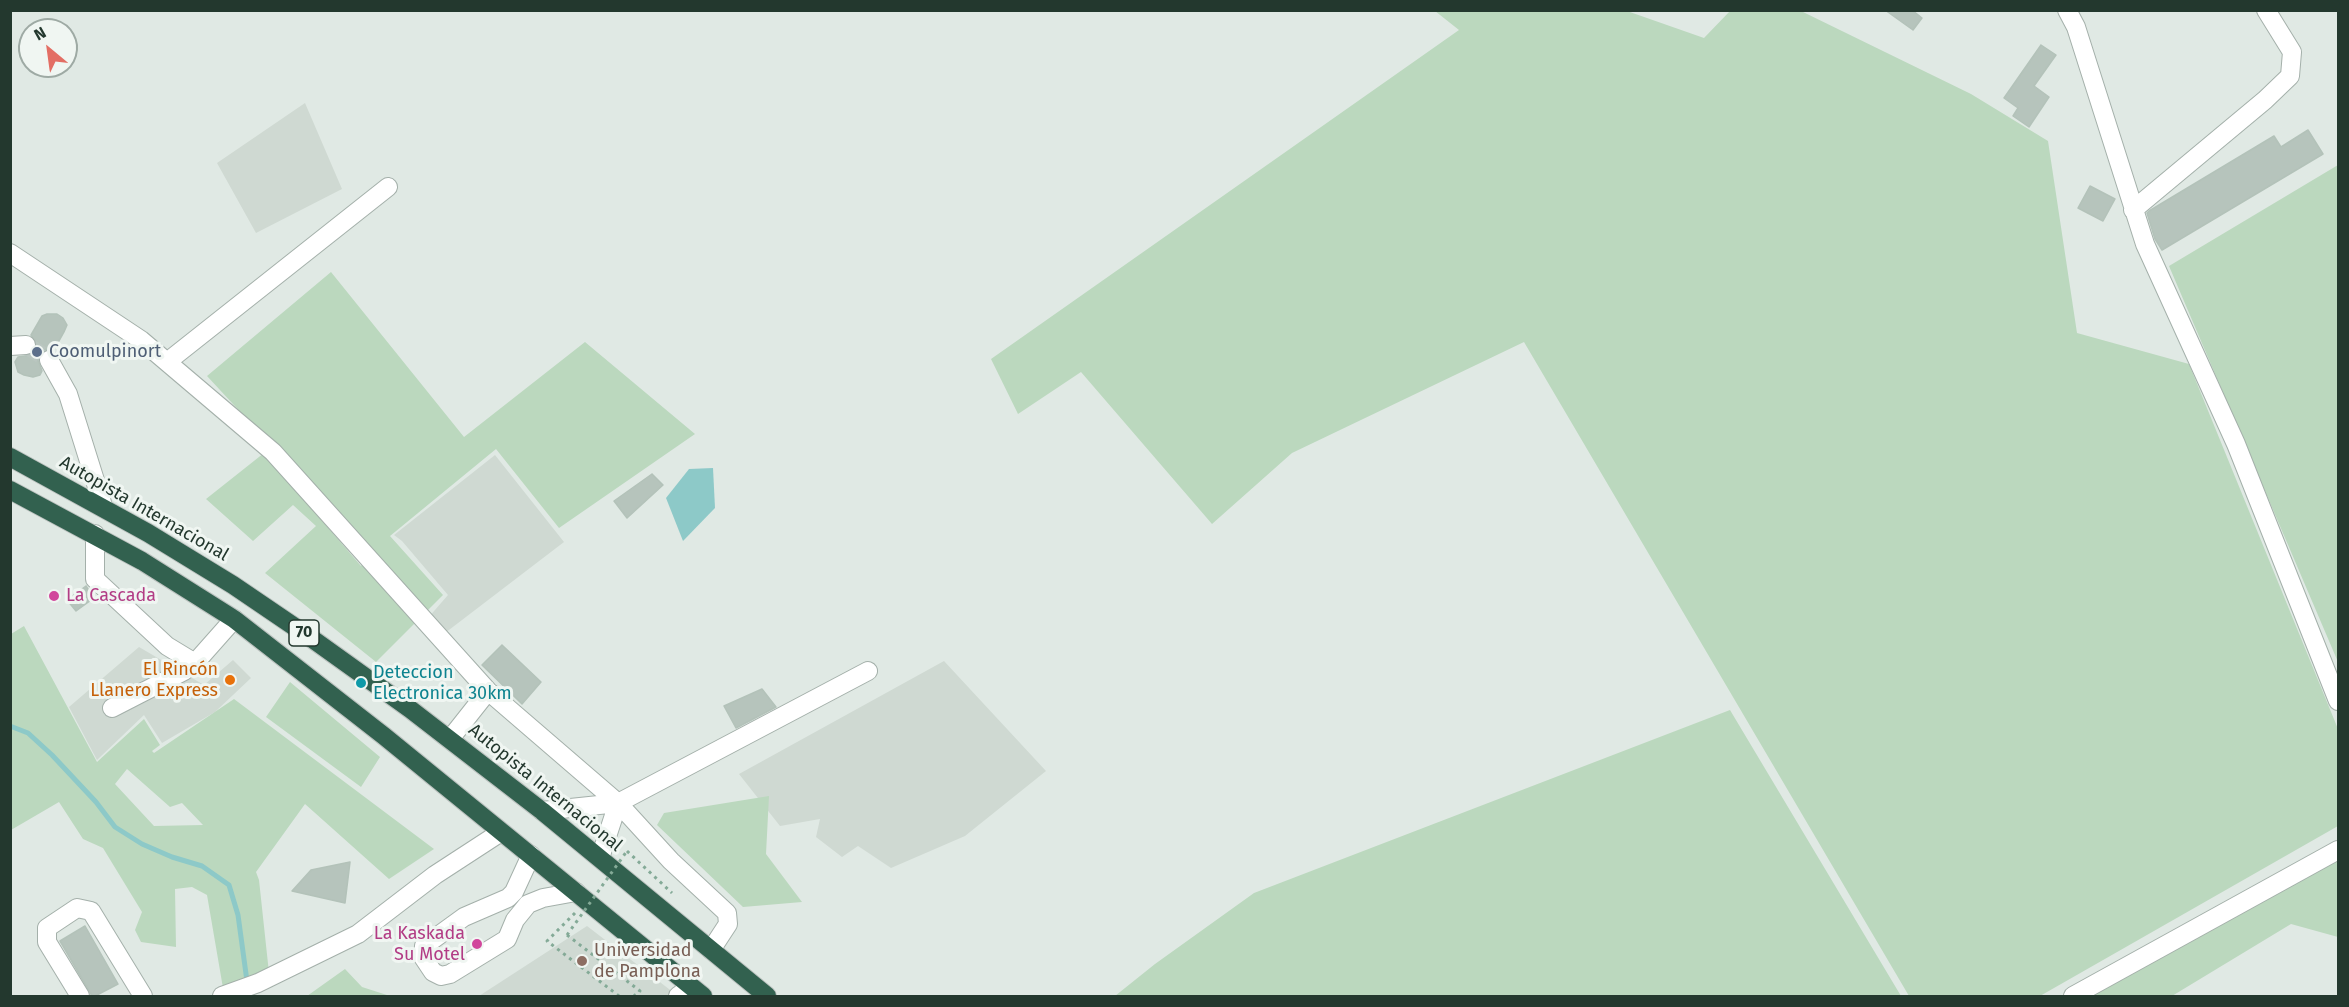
<!DOCTYPE html>
<html>
<head>
<meta charset="utf-8">
<style>
  body { margin:0 }
  #map { position:relative; width:2349px; height:1007px; overflow:hidden; background:#e0e9e4; font-family:"Fira Sans",sans-serif }
  canvas { display:block }
  .frame { position:absolute; inset:0; border:12px solid #23382e; pointer-events:none }
  .north { position:absolute; left:18px; top:18px; width:60px; height:60px; box-sizing:border-box; background:#f0f6f2; border:2px solid #9eaaa4; border-radius:50%; rotate:331deg; font-size:16px; font-weight:700; line-height:24px; text-align:center; color:#23382e }
  .north::after { content:''; display:block; margin:auto; width:21px; height:27px; background:#e36e64; clip-path:polygon(50% 0,100% 100%,50% 72%,0 100%) }
</style>
</head>
<body>
<div id="map">
<canvas width="2349" height="1007"></canvas>
<div class="frame"></div>
<div class="north">N</div>
</div>
<script>
const c = document.querySelector('canvas').getContext('2d');
c.lineJoin = 'round';
function fill(path, color) {
  c.fillStyle = color;
  c.fill(path, 'evenodd');
}
function shape(rows) {
  const path = new Path2D();
  for (const r of rows) {
    path.moveTo(r[0], r[1]);
    for (let i = 2; i < r.length; i += 2) path.lineTo(r[i], r[i + 1]);
  }
  return path;
}
function stroke(path, color, width, dash) {
  c.strokeStyle = color;
  c.lineWidth = width;
  c.lineCap = dash ? 'butt' : 'round';
  c.setLineDash(dash || []);
  c.stroke(path);
}
function label(font, color, halo, rows, align = 'center') {
  c.font = font + ' "Fira Sans",sans-serif';
  c.lineWidth = 6;
  c.setLineDash([]);
  c.textBaseline = 'middle';
  c.strokeStyle = halo;
  c.fillStyle = color;
  for (const [text, x, y, turn = 0] of rows) {
    c.save();
    c.translate(x, y);
    c.rotate((+turn || 0) * Math.PI / 180);
    c.textAlign = isNaN(turn) ? turn : align;
    if (halo) c.strokeText(text, 0, 0);
    c.fillText(text, 0, 0);
    c.restore();
  }
}
fill(shape([
  [305,103,342,189,256,233,217,163],
  [495,455,564,542,445,633,428,618,448,595,402,541,394,535],
  [139,647,204,685,233,660,251,678,215,712,162,743,144,715,97,760,69,707],
  [944,661,1046,771,965,836,891,868,858,846,842,857,816,837,820,819,780,826,739,774],
  [587,926,678,996,479,996]
]), '#cfd9d2');
fill(shape([
  [1435,11,1627,11,1704,38,1730,11,1801,11,1971,94,2048,141,2077,333,2189,364,2338,729,2338,826,2040,996,1909,996,1524,342,1292,453,1212,524,1081,372,1018,414,991,359,1459,30],
  [2338,165,2338,662,2169,266],
  [331,272,464,437,585,342,695,434,559,528,496,449,390,536,443,595,376,662,265,573,316,526,293,505,253,541,206,499,264,453,361,566,372,554,207,376],
  [24,626,97,762,144,719,160,745,152,751,154,753,234,699,434,849,389,879,305,804,256,872,259,880,269,973,223,988,207,895,192,887,175,889,176,947,141,942,135,930,142,912,103,848,83,839,59,802,11,830,11,634],
  [127,769,170,807,182,803,203,825,154,826,115,784],
  [290,682,380,757,361,787,266,717],
  [1730,710,1901,996,1115,996,1155,964,1254,893],
  [769,796,766,854,802,902,743,907,657,825,664,813],
  [2338,846,2338,937,2291,924,2172,996,2079,996],
  [345,969,362,987,390,996,307,996]
]), '#bbd8be');
fill(shape([
  [713,468,715,508,683,541,666,498,689,469]
]), '#8dc9c8');
stroke(shape([
  [10,726,28,733,52,755,96,802,115,827,142,844,172,857,202,866,229,885,238,915,249,996]
]), '#8dc9c8', 5);
const building = shape([
  [1885,10,1912,10,1922,18,1913,30,1885,10],
  [2041,45,2056,55,2034,86,2049,97,2029,127,2013,116,2018,108,2004,98,2041,45],
  [2308,130,2323,154,2162,250,2155,239,2147,213,2149,211,2274,136,2281,147,2308,130],
  [2090,186,2115,199,2103,221,2078,208,2090,186],
  [47,314,57,314,63,318,67,325,64,332,54,350,44,350,39,355,38,360,42,371,40,375,33,377,24,375,18,372,15,362,18,357,32,355,36,350,37,344,31,335,42,316,47,314],
  [652,474,663,485,627,518,614,501,652,474],
  [86,586,94,598,76,611,67,600,86,586],
  [502,645,541,682,522,704,482,665,502,645],
  [762,689,776,707,736,728,724,706,762,689],
  [350,862,345,903,292,891,311,870,350,862],
  [85,926,118,984,95,996,92,996,60,941,85,926]
]);
fill(building, '#b6c4bc');
stroke(building, '#b3c2b9', 1.5);
stroke(shape([
  [26,345,49,360]
]), '#bac6c0', 18, [18, 9]);
const minor = shape([
  [2067,10,2076,27,2145,244,2236,444,2338,701],
  [2133,210,2265,100,2290,76,2292,52,2266,10],
  [10,253,141,340,273,452,488,691,618,803,671,861,727,913,728,924,711,950],
  [10,346,26,345],
  [49,360,68,394,103,506],
  [167,362,388,187],
  [95,534,95,579,167,646,195,663,234,619],
  [112,708,184,671,195,663],
  [450,739,488,691],
  [542,811,618,803,868,671],
  [531,855,514,892,508,898,464,917,424,946,423,957,433,972,441,976,450,974,507,939,515,920,528,904,543,898,576,892],
  [600,858,618,803],
  [80,996,47,942,47,928,77,908,91,911,143,996],
  [222,996,258,983,358,934,435,875,501,832],
  [678,996,691,987],
  [2073,996,2338,850]
]);
const highway = shape([
  [10,457,148,533,233,585,311,638,410,709,542,811,767,996],
  [10,490,142,561,234,619,384,736,703,996]
]);
stroke(minor, '#a4b0aa', 20);
stroke(highway, '#bdc3c0', 20);
stroke(shape([
  [627,851,672,893],
  [575,913,547,941,619,996],
  [567,935,640,991,634,996]
]), '#84aa97', 3, [3, 4.5]);
stroke(minor, '#fff', 18);
stroke(highway, '#32614f', 18);
stroke(shape([
  [567,935,627,851]
]), '#84aa97', 3, [3, 4.5]);
for (const [x, y, r, color] of [
  [37,352,6,"#5c6f8a"],
  [54,596,6,"#d1479c"],
  [230,680,6,"#e8710a"],
  [361,683,6,"#0f9aa8"],
  [477,944,6,"#d1479c"],
  [582,961,6,"#8d6e63"]
]) {
  const dot = new Path2D();
  dot.arc(x, y, r, 0, 2 * Math.PI);
  c.fillStyle = color;
  c.fill(dot);
  stroke(dot, '#f0f6f2', 2);
}
for (const [x, y, w] of [
  [304,633,30]
]) {
  const box = new Path2D();
  box.roundRect(x - w / 2, y - 13, w, 26, 4.5);
  c.fillStyle = '#f0f6f2';
  c.fill(box);
  stroke(box, '#23382e', 1.5);
}
label('bold 16px', '#23382e', null, [
  ["70",304,633]
]);
label('18px', '#4e5e75', '#f0f6f2', [
  ["Coomulpinort",49,352]
], 'left');
label('18px', '#23382e', '#f0f6f2', [
  ["Autopista Internacional",144,509,30],
  ["Autopista Internacional",545,788,39]
]);
label('18px', '#b23c85', '#f0f6f2', [
  ["La Cascada",66,596],
  ["La Kaskada",465,934,"right"],
  ["Su Motel",465,955,"right"]
], 'left');
label('18px', '#c56008', '#f0f6f2', [
  ["El Rincón",218,670],
  ["Llanero Express",218,691]
], 'right');
label('18px', '#0d838f', '#f0f6f2', [
  ["Deteccion",373,673],
  ["Electronica 30km",373,694]
], 'left');
label('18px', '#785e54', '#f0f6f2', [
  ["Universidad",594,951],
  ["de Pamplona",594,972]
], 'left');
</script>
</body>
</html>
